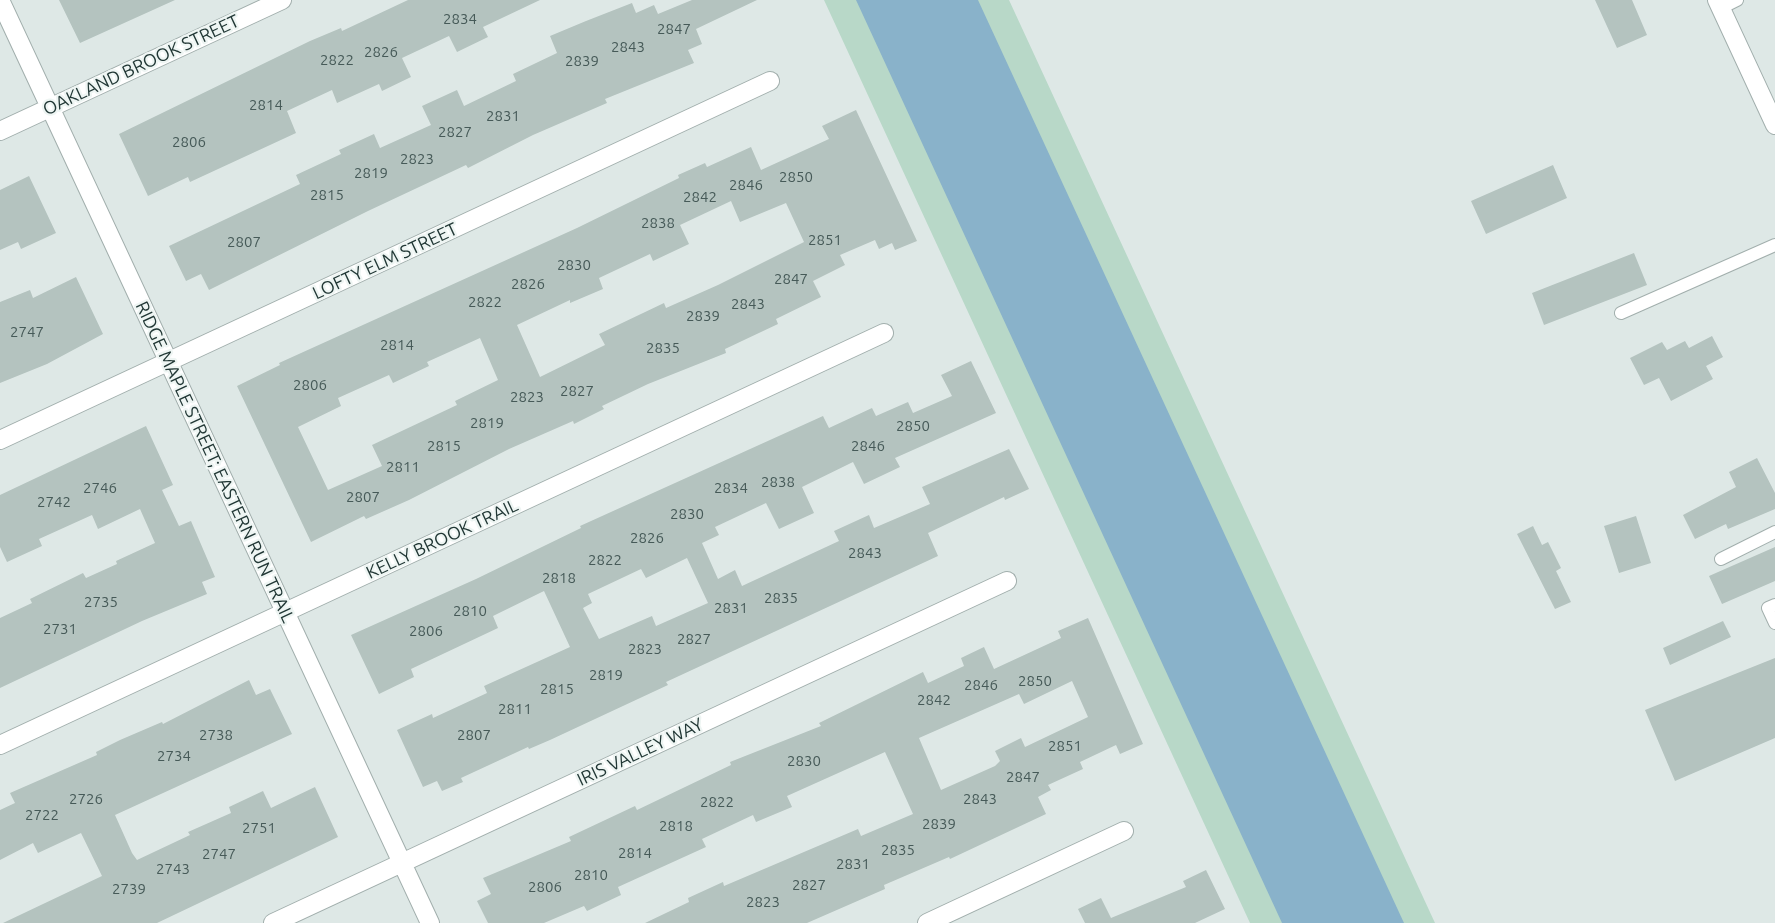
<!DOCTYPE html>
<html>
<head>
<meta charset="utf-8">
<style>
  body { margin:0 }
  canvas { display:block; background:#dee8e6 }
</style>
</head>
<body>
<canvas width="1775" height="923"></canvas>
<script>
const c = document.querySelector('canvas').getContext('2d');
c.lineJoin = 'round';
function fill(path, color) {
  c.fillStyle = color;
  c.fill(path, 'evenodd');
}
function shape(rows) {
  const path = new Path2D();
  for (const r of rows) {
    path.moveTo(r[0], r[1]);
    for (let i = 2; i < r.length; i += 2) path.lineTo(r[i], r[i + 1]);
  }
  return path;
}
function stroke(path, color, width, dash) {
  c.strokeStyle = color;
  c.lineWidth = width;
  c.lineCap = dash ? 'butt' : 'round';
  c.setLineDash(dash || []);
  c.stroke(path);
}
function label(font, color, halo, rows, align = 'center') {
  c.font = font + ' Ubuntu,sans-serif';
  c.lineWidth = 4.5;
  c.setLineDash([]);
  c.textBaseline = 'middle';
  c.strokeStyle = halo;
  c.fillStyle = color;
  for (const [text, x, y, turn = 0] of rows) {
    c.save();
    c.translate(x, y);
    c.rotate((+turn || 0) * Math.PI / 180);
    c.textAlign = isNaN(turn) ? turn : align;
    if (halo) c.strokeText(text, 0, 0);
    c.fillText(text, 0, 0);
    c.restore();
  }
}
fill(shape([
  [824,0,1009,0,1435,923,1250,923]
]), '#b8d8c8');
fill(shape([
  [856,0,978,0,1404,923,1282,923]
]), '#89b2ca');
fill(shape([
  [59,0,175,0,80,43],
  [408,0,540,0,483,27,488,37,457,52,449,36,402,58,411,77,382,91,379,84,337,103,332,90,287,111,296,133,190,182,188,177,148,196,119,134,310,41,341,28,342,31],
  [692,0,757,0,696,29,702,44,688,50,694,63,605,99,607,103,533,135,468,168,466,165,368,211,209,290,201,274,186,281,169,246,300,184,296,175,341,154,339,150,374,134,380,148,431,125,422,106,457,90,464,106,516,81,513,74,557,53,550,36,586,21,632,3,636,13,654,5,658,14],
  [1595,0,1632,0,1647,35,1617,48],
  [856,110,917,241,895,250,892,243,879,249,875,240,840,255,845,265,813,281,821,297,776,319,778,324,725,349,726,353,648,384,602,406,604,409,574,424,573,421,509,449,409,500,366,519,364,516,311,542,237,386,280,365,279,363,577,228,679,178,678,175,705,163,707,167,751,147,761,170,829,139,822,126],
  [731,201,740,222,786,203,804,242,718,285,666,308,664,303,599,334,605,345,540,377,517,325,570,300,570,303,603,289,599,278,650,254,653,261,689,244,680,225],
  [480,338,498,380,455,401,457,405,372,445,382,466,328,490,298,427,341,406,338,398,389,375,393,383,429,366,427,362],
  [1553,165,1567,198,1486,234,1471,201],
  [29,176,56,233,21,249,18,242,0,250,0,190],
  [1634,253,1647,285,1544,325,1532,293],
  [76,277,103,334,47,364,0,383,0,302,30,290,33,298],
  [1712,336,1723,357,1706,366,1713,379,1671,401,1659,378,1644,385,1630,358,1662,342,1667,350,1685,341,1689,348],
  [971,361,996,413,895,458,900,467,864,484,853,462,802,487,814,513,779,529,766,503,715,527,719,535,702,543,718,579,735,570,742,586,839,541,834,531,869,515,874,528,930,504,922,487,1009,449,1029,489,1005,500,1004,497,928,533,938,556,666,682,668,685,550,740,529,749,528,747,461,778,463,782,442,791,437,781,423,787,397,730,432,714,433,718,487,693,484,686,570,647,544,591,493,616,498,628,411,669,414,677,379,694,351,635,476,579,581,528,580,526,823,416,829,428,872,408,876,416,908,402,913,413,952,396,941,375],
  [687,558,708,603,656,626,652,616,599,639,583,608,592,603,588,594,641,569,646,578],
  [146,426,173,485,162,490,179,526,191,521,215,577,202,582,207,594,142,621,0,688,0,618,32,603,30,599,83,573,86,578,117,564,116,561,155,543,140,509,98,529,92,515,39,539,42,546,7,562,0,547,0,495],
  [1757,458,1775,493,1775,509,1728,529,1726,524,1695,539,1683,515,1736,487,1729,472],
  [1636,516,1651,563,1619,573,1604,526],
  [1533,526,1542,545,1548,542,1561,568,1556,571,1571,602,1555,609,1517,534],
  [1775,547,1775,581,1722,604,1709,576],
  [1088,618,1143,744,1120,754,1116,745,1080,762,1083,769,1048,785,1051,790,1038,797,1046,814,950,859,949,857,884,885,885,889,807,923,645,923,689,902,688,898,723,882,724,886,858,829,861,836,913,814,885,752,787,796,792,807,756,822,753,815,702,839,706,847,618,887,621,895,587,911,584,906,544,923,488,923,477,901,491,894,483,878,571,841,569,837,635,806,637,810,731,765,730,762,821,726,819,723,923,672,928,683,964,666,961,658,984,647,994,669,1061,638,1058,631],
  [1072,681,1088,717,1025,747,1021,738,995,751,1000,761,995,766,941,790,919,738,1019,694,1024,704],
  [1723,621,1731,637,1670,665,1663,648],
  [1775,658,1775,738,1675,781,1645,710],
  [249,680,256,695,270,689,292,734,115,815,132,853,137,860,190,835,188,832,231,813,229,807,263,791,271,808,315,787,338,837,157,923,3,923,102,876,81,833,38,853,33,843,0,860,0,810,15,803,10,793,97,755,96,752,120,740,162,722,163,724],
  [1206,870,1225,909,1195,923,1085,923,1078,909,1101,898,1111,918,1186,887,1183,881]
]), '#b4c3bf');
const lane = shape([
  [1721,8,1737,0],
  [1621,313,1775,245],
  [1721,559,1775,532],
  [1775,605,1768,608,1775,623]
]);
const street = shape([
  [0,0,430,923],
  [1717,0,1775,125],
  [0,131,282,0],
  [0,440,770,81],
  [0,745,884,333],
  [273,923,1007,581],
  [927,923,1124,831]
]);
stroke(lane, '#a2afad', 14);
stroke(street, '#a2afad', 20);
stroke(lane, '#fff', 12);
stroke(street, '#fff', 18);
label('15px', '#465a58', null, [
  ["2834",460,19],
  ["2847",674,29],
  ["2843",628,47],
  ["2826",381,52],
  ["2822",337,60],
  ["2839",582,61],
  ["2814",266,105],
  ["2831",503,116],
  ["2827",455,132],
  ["2806",189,142],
  ["2823",417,159],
  ["2819",371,173],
  ["2850",796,177],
  ["2846",746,185],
  ["2815",327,195],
  ["2842",700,197],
  ["2838",658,223],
  ["2851",825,240],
  ["2807",244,242],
  ["2830",574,265],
  ["2847",791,279],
  ["2826",528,284],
  ["2822",485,302],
  ["2843",748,304],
  ["2839",703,316],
  ["2747",27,332],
  ["2814",397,345],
  ["2835",663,348],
  ["2806",310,385],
  ["2827",577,391],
  ["2823",527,397],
  ["2819",487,423],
  ["2850",913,426],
  ["2815",444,446],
  ["2846",868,446],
  ["2811",403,467],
  ["2838",778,482],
  ["2746",100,488],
  ["2834",731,488],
  ["2807",363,497],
  ["2742",54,502],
  ["2830",687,514],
  ["2826",647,538],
  ["2843",865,553],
  ["2822",605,560],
  ["2818",559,578],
  ["2835",781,598],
  ["2735",101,602],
  ["2831",731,608],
  ["2810",470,611],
  ["2731",60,629],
  ["2806",426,631],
  ["2827",694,639],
  ["2823",645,649],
  ["2819",606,675],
  ["2850",1035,681],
  ["2846",981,685],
  ["2815",557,689],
  ["2842",934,700],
  ["2811",515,709],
  ["2738",216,735],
  ["2807",474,735],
  ["2851",1065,746],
  ["2734",174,756],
  ["2830",804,761],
  ["2847",1023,777],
  ["2726",86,799],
  ["2843",980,799],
  ["2822",717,802],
  ["2722",42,815],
  ["2839",939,824],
  ["2818",676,826],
  ["2751",259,828],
  ["2835",898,850],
  ["2814",635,853],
  ["2747",219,854],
  ["2831",853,864],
  ["2743",173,869],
  ["2810",591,875],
  ["2827",809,885],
  ["2806",545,887],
  ["2739",129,889],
  ["2823",763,902]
]);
label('18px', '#213735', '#eef5f3', [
  ["OAKLAND BROOK STREET",141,65,-25],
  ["LOFTY ELM STREET",385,261,-25],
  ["RIDGE MAPLE STREET; EASTERN RUN TRAIL",215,462,65],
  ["KELLY BROOK TRAIL",442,539,-25],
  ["IRIS VALLEY WAY",640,752,-25]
]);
</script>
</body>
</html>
